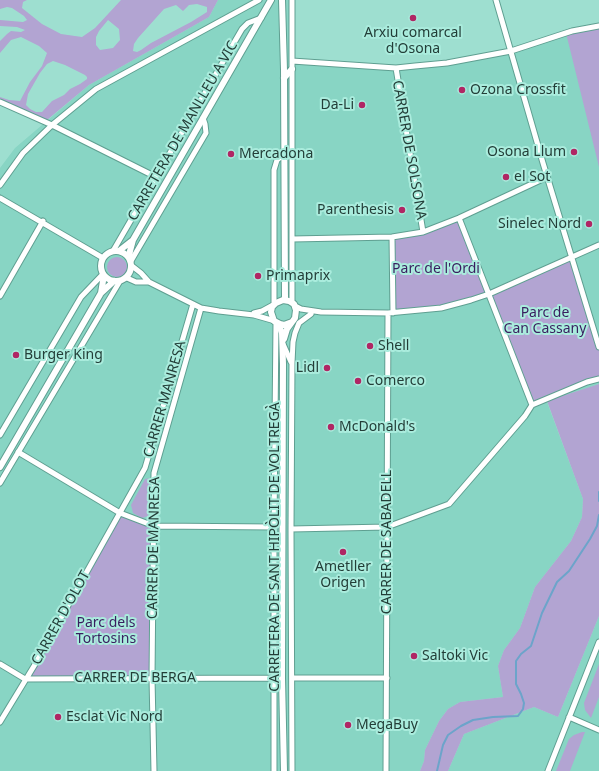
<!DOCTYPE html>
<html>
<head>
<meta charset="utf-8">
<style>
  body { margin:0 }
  canvas { display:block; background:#9edfd0 }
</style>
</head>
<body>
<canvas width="599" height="771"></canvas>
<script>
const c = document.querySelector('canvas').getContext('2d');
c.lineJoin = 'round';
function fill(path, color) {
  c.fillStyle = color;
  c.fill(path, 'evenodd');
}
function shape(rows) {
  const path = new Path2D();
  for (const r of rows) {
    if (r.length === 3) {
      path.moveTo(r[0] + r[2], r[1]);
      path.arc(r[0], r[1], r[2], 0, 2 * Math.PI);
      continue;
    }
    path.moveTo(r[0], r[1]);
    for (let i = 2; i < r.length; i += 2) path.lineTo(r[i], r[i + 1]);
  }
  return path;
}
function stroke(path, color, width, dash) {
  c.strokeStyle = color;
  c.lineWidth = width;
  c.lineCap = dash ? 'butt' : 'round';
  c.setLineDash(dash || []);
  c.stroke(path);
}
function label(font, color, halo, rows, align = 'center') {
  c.font = font + ' "Noto Sans",sans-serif';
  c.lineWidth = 4;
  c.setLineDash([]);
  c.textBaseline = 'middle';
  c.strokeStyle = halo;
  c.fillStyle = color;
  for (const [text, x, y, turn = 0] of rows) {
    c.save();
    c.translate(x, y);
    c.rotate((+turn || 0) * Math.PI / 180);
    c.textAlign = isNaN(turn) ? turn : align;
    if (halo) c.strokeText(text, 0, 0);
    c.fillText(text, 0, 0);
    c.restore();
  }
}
fill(shape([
  [218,0,295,0,294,60,396,69,511,51,582,30,599,27,599,384,547,402,583,499,582,517,571,541,535,587,520,628,504,650,498,666,503,697,460,702,448,709,439,721,425,750,424,761,420,771,0,771,0,168,15,148,89,85,209,17],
  [599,616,599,771,448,771,464,734,534,707,558,717]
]), '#88d5c4');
fill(shape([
  [0,0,27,0,23,2,22,8,42,24,61,34,82,37,95,28,121,0,218,0,209,17,89,85,47,120,0,99,0,97,9,100,20,101,30,82,42,66,47,53,39,46,21,37,11,40,0,53,0,41,7,34,11,31,21,32,25,30,17,27,0,26,0,20,23,22,27,20,24,16,12,8,7,7,0,9],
  [197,4,207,7,207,12,191,22,151,43,141,50,137,52,133,51,134,44,138,38,164,9,176,5,183,11,189,5],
  [108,20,119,29,120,40,113,48,100,50,96,45,96,37,99,31],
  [53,61,65,65,85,75,87,77,87,79,80,84,70,89,64,95,52,101,42,112,36,112,30,109,26,105,28,94,40,73,47,64],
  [599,27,599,167,566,33],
  [459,218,489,294,571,258,599,347,599,379,532,405,489,294,441,308,393,313,392,237,423,232],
  [117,267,10],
  [599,384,599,616,558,717,534,707,464,734,448,771,420,771,424,761,425,750,439,721,448,709,460,702,503,697,498,666,504,650,520,628,535,587,571,541,582,517,583,499,547,401],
  [150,478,149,512,148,516,142,518,133,513,131,505,145,479],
  [120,513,154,526,152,678,25,679],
  [599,664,599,697,591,718,585,710,584,703],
  [582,732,585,732,570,771,556,771,569,739,574,735]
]), '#b2a4d2');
stroke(shape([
  [599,492,599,501],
  [437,771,443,745,448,735,461,726,473,720,493,717,518,716,523,709,524,703,521,694,516,684,516,661,521,654,531,646,542,613,557,582,569,571,590,539,597,526,599,515]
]), '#6ca4ca', 2);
const minor = shape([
  [292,0,292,303],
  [496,0,543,163,599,347],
  [292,61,396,68,415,66,447,63,511,51,572,31,599,26],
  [396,68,423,232],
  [0,102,52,125,156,177],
  [0,185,23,153,52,125,96,89,259,0],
  [0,198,103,258],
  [459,218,532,405],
  [392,237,393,313],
  [292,239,392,237,423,232,459,218,547,177],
  [113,251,242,29,248,23,261,18],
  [131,261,206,133,205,124,203,118],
  [132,266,141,273,149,282],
  [127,278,136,282,149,282,201,308,219,311,254,315,275,321],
  [0,296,43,221],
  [274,304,274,170,277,160,284,154],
  [295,306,301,309,321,312,388,313,441,308,471,300,489,294,599,245],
  [254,313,262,311,273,305],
  [283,344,291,362],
  [0,435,81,297,103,274],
  [18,452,120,513,154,526,274,527],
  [0,483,120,281],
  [291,529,387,527,449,504,525,416,532,405,587,382,599,379],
  [0,664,25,679,275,678],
  [292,678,387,678],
  [569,717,599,730],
  [0,722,34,666,145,468,193,304],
  [154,771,152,678,154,473,201,308],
  [274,771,274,527,276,322],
  [292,771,291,529,292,363,293,342,295,333,299,323,311,314],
  [386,771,388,313],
  [548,771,599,642]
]);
const tertiary = shape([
  [282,0,284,70,285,300],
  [284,78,292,69],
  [116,266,15],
  [119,251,133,240],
  [129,258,130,251,133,240,271,0],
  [101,293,104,275],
  [278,323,282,333,283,364,282,678,284,771],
  [284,339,287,329,295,318,296,310,294,304,289,301,283,300,276,303,272,307,271,312,274,321,280,324,284,325,292,322],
  [0,467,101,293,114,281]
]);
stroke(minor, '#5f9f91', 7);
stroke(tertiary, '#5f9f91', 8);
stroke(minor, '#fff', 5);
stroke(tertiary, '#fff', 6);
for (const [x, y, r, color] of [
  [413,18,4,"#b02664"],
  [462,90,4,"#b02664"],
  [362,105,4,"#b02664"],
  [574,152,4,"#b02664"],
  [231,154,4,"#b02664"],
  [506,177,4,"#b02664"],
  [402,210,4,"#b02664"],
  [589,224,4,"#b02664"],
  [258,276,4,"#b02664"],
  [370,346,4,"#b02664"],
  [16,355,4,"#b02664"],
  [327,368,4,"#b02664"],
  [358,381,4,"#b02664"],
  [331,427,4,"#b02664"],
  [343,552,4,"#b02664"],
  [414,656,4,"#b02664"],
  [58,717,4,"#b02664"],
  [348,725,4,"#b02664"]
]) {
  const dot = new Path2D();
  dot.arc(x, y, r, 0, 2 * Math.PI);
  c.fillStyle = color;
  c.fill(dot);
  stroke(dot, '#aaecdd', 1.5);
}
label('14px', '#233e38', '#aaecdd', [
  ["Arxiu comarcal",413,33,"center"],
  ["d'Osona",413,49,"center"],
  ["Ozona Crossfit",470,90],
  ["Da-Li",354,105,"right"],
  ["Osona Llum",566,152,"right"],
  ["Mercadona",239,154],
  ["el Sot",514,177],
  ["Parenthesis",394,210,"right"],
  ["Sinelec Nord",581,224,"right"],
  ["Primaprix",266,276],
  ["Shell",378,346],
  ["Burger King",24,355],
  ["Lidl",319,368,"right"],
  ["Comerco",366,381],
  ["McDonald's",339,427],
  ["Ametller",343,567,"center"],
  ["Origen",343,583,"center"],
  ["Saltoki Vic",422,656],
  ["Esclat Vic Nord",66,717],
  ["MegaBuy",356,725]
], 'left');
label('14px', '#233e38', '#aaecdd', [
  ["CARRETERA DE MANLLEU A VIC",183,131,-60],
  ["CARRER DE SOLSONA",409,150,80],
  ["CARRER MANRESA",165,399,-74],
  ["CARRER DE SABADELL",387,542,-90],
  ["CARRETERA DE SANT HIPÒLIT DE VOLTREGÀ",275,547,-90],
  ["CARRER DE MANRESA",154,548,-89],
  ["CARRER D'OLOT",61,618,-61],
  ["CARRER DE BERGA",135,678]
]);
label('14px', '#391e5f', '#aaecdd', [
  ["Parc de l'Ordi",436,269],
  ["Parc de",545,313],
  ["Can Cassany",545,329],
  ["Parc dels",106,623],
  ["Tortosins",106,639]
]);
</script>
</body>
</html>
